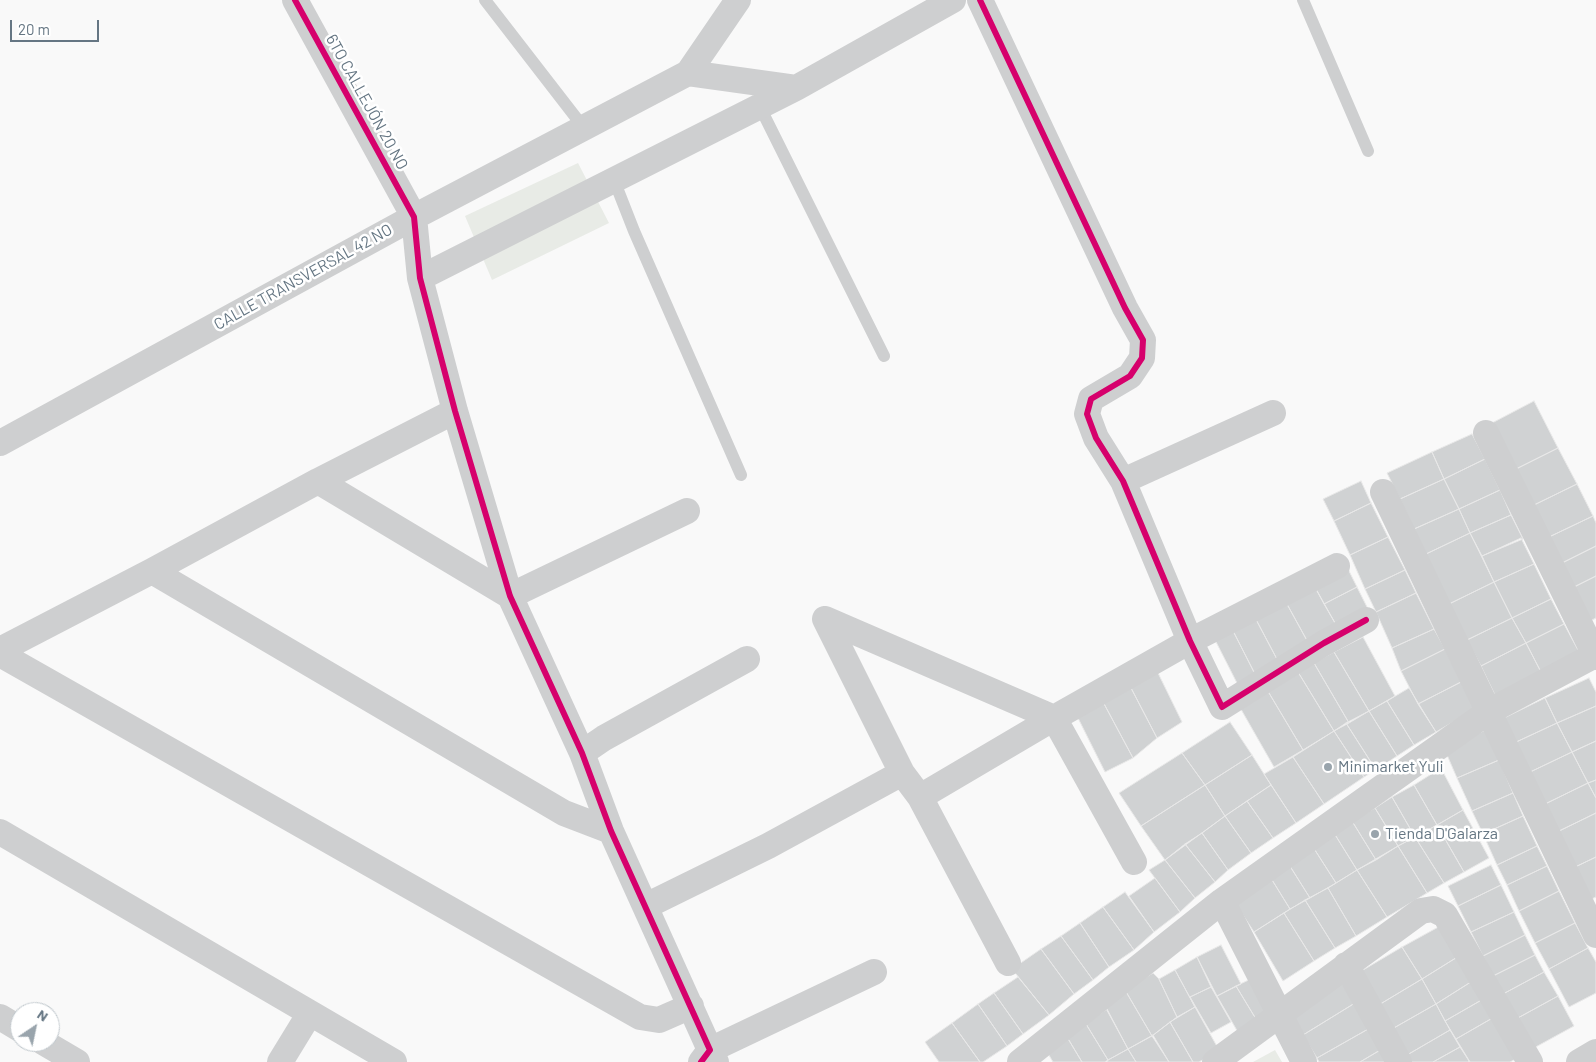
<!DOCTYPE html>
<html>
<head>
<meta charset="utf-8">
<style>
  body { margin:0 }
  #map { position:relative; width:1596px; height:1062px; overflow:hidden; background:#f9f9f9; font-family:Barlow,sans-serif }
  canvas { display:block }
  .north { position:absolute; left:10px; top:1002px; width:50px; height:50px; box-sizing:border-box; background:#fff; border:1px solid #c1c8cd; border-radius:50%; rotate:34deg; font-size:14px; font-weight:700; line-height:20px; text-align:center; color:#657683 }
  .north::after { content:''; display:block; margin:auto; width:18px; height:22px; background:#99a4ac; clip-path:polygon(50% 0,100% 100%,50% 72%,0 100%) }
  .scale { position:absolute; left:10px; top:20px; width:89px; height:22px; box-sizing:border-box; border:2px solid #657683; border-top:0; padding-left:6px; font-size:15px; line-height:18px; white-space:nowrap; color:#657683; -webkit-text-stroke:4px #fff; paint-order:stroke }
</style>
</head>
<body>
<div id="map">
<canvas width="1596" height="1062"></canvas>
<div class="north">N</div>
<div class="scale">20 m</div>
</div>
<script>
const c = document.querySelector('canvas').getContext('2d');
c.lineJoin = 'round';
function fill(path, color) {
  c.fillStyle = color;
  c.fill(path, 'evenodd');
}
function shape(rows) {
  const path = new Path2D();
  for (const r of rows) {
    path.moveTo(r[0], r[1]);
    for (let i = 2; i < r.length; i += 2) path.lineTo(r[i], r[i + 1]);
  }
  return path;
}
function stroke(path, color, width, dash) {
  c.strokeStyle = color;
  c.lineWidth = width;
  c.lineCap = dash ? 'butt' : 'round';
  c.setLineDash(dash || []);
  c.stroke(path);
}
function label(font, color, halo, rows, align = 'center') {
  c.font = font + ' Barlow,sans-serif';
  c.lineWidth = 5;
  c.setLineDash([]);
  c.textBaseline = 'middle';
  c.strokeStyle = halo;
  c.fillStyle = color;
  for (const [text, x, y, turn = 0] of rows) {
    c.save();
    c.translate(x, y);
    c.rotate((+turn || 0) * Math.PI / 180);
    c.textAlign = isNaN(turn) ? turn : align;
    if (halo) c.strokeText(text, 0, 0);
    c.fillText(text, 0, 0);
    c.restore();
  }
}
fill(shape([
  [578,163,609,223,492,280,465,216],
  [1275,1050,1282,1062,1253,1062]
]), '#e8ebe6');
const building = shape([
  [1534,401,1558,448,1516,469,1492,423,1534,401],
  [1472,434,1485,459,1444,479,1432,452,1472,434],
  [1558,448,1577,484,1534,505,1516,469,1558,448],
  [1432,452,1444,479,1400,499,1387,473,1432,452],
  [1485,459,1500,490,1459,509,1444,479,1485,459],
  [1444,479,1459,509,1414,529,1400,499,1444,479],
  [1361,481,1371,503,1334,521,1323,499,1361,481],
  [1577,484,1593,516,1549,537,1534,505,1577,484],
  [1500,490,1511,515,1470,533,1459,509,1500,490],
  [1371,503,1388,537,1350,555,1334,521,1371,503],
  [1459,509,1470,533,1426,554,1414,529,1459,509],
  [1511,515,1523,539,1482,556,1470,533,1511,515],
  [1593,516,1596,523,1596,546,1562,563,1549,537,1593,516],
  [1470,533,1494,582,1449,604,1426,554,1470,533],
  [1388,537,1405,570,1365,589,1350,555,1388,537],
  [1521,538,1534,564,1494,582,1482,556,1521,538],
  [1596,546,1596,576,1574,587,1562,563,1596,546],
  [1345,563,1357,587,1324,604,1311,580,1345,563],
  [1534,564,1551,599,1512,618,1494,582,1534,564],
  [1405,570,1416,593,1376,612,1365,589,1405,570],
  [1596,576,1596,618,1590,621,1574,587,1596,576],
  [1311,580,1339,630,1310,646,1282,595,1311,580],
  [1494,582,1512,618,1467,640,1449,604,1494,582],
  [1357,587,1370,613,1339,630,1324,604,1357,587],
  [1416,593,1434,629,1392,648,1376,612,1416,593],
  [1282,595,1310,646,1279,663,1251,610,1282,595],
  [1551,599,1564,624,1526,643,1512,618,1551,599],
  [1251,610,1279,663,1256,676,1228,621,1251,610],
  [1512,618,1526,643,1481,666,1467,640,1512,618],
  [1228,621,1256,676,1238,685,1210,630,1228,621],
  [1564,624,1579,652,1541,672,1526,643,1564,624],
  [1434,629,1445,649,1401,671,1392,648,1434,629],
  [1363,637,1395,696,1369,711,1334,652,1363,637],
  [1526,643,1541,672,1495,695,1481,666,1526,643],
  [1445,649,1461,682,1418,704,1401,671,1445,649],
  [1334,652,1369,711,1349,723,1314,663,1334,652],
  [1314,663,1349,723,1334,731,1298,672,1314,663],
  [1298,672,1334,731,1303,750,1266,688,1298,672],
  [1158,673,1182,722,1157,738,1130,686,1158,673],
  [1589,678,1596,692,1596,706,1557,723,1545,698,1589,678],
  [1461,682,1475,709,1436,732,1418,704,1461,682],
  [1130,686,1157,738,1133,758,1102,700,1130,686],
  [1266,688,1303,750,1274,767,1238,704,1266,688],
  [1409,688,1436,732,1414,745,1387,701,1409,688],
  [1545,698,1557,723,1514,743,1502,719,1545,698],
  [1102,700,1133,758,1105,772,1076,714,1102,700],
  [1387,701,1414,745,1397,756,1369,711,1387,701],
  [1596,706,1596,741,1572,752,1557,723,1596,706],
  [1369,711,1397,756,1376,770,1346,723,1369,711],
  [1230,722,1252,755,1205,785,1182,753,1230,722],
  [1346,723,1376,770,1364,777,1334,731,1346,723],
  [1557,723,1572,752,1528,773,1514,743,1557,723],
  [1486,730,1499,760,1457,778,1444,748,1486,730],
  [1334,731,1364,777,1324,804,1293,757,1334,731],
  [1596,741,1596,780,1588,783,1572,752,1596,741],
  [1572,752,1588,783,1543,805,1528,773,1572,752],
  [1182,753,1205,785,1141,826,1119,793,1182,753],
  [1252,755,1271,785,1225,816,1205,785,1252,755],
  [1293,757,1324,804,1296,823,1264,774,1293,757],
  [1499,760,1513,793,1472,811,1457,778,1499,760],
  [1441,768,1463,810,1437,825,1414,785,1441,768],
  [1596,780,1596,798,1588,783,1596,780],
  [1588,783,1596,798,1596,813,1555,833,1543,805,1588,783],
  [1205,785,1225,816,1165,860,1141,826,1205,785],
  [1271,785,1296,823,1273,838,1247,801,1271,785],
  [1414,785,1437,825,1415,837,1392,797,1414,785],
  [1513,793,1523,816,1483,834,1472,811,1513,793],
  [1392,797,1415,837,1398,846,1375,808,1392,797],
  [1247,801,1273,838,1251,853,1225,816,1247,801],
  [1375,808,1398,846,1376,860,1352,821,1375,808],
  [1463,810,1489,858,1464,872,1437,825,1463,810],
  [1596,813,1596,857,1573,868,1555,833,1596,813],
  [1225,816,1251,853,1228,870,1202,833,1225,816],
  [1523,816,1537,846,1497,865,1483,834,1523,816],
  [1352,821,1376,860,1357,870,1334,833,1352,821],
  [1437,825,1464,872,1444,883,1415,837,1437,825],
  [1202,833,1228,870,1215,882,1185,844,1202,833],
  [1334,833,1357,870,1336,883,1313,847,1334,833],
  [1415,837,1444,883,1427,893,1398,846,1415,837],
  [1185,844,1215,882,1195,898,1165,860,1185,844],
  [1398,846,1427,893,1387,917,1357,870,1398,846],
  [1537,846,1547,866,1507,885,1497,865,1537,846],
  [1313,847,1336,883,1310,898,1288,863,1313,847],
  [1596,857,1596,897,1589,900,1573,868,1596,857],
  [1165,860,1195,898,1180,912,1149,870,1165,860],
  [1288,863,1310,898,1290,909,1269,875,1288,863],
  [1491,865,1501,885,1458,906,1448,886,1491,865],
  [1547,866,1559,891,1519,911,1507,885,1547,866],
  [1357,870,1387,917,1356,936,1328,888,1357,870],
  [1269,875,1290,909,1254,932,1232,898,1269,875],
  [1155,878,1180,912,1154,932,1129,896,1155,878],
  [1501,885,1514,912,1471,932,1458,906,1501,885],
  [1328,888,1356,936,1335,948,1305,900,1328,888],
  [1559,891,1575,923,1535,943,1519,911,1559,891],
  [1125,892,1154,932,1134,950,1103,907,1125,892],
  [1305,900,1335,948,1314,961,1284,913,1305,900],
  [1103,907,1134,950,1109,967,1080,923,1103,907],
  [1514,912,1525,935,1483,956,1471,932,1514,912],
  [1284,913,1314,961,1283,981,1254,932,1284,913],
  [1080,923,1109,967,1093,980,1061,936,1080,923],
  [1575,923,1588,948,1549,969,1535,943,1575,923],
  [1442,925,1459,956,1422,979,1402,947,1442,925],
  [1525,935,1535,955,1493,976,1483,956,1525,935],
  [1061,936,1093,980,1074,994,1041,949,1061,936],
  [1221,945,1241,984,1217,996,1197,957,1221,945],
  [1402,947,1422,979,1377,1006,1358,973,1402,947],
  [1588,948,1596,962,1596,993,1569,1007,1549,969,1588,948],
  [1041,949,1074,994,1049,1015,1012,969,1041,949],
  [1535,955,1544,972,1503,994,1493,976,1535,955],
  [1459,956,1474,980,1436,1004,1422,979,1459,956],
  [1197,957,1211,987,1190,997,1195,1007,1175,970,1197,957],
  [1175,970,1195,1007,1177,1017,1159,979,1175,970],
  [1544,972,1558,996,1516,1019,1503,994,1544,972],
  [1153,973,1159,979,1177,1017,1152,1036,1125,990,1153,973],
  [1018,977,1049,1015,1023,1034,994,993,1018,977],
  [1255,977,1275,1014,1259,1024,1236,986,1255,977],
  [1339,979,1355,1003,1303,1035,1287,1010,1339,979],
  [1422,979,1436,1004,1392,1029,1377,1006,1422,979],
  [1474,980,1485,998,1445,1021,1436,1004,1474,980],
  [1236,986,1259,1024,1239,1034,1217,996,1236,986],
  [1211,987,1231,1022,1211,1033,1190,997,1211,987],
  [1125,990,1152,1036,1128,1049,1103,1003,1125,990],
  [994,993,1023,1034,1007,1046,978,1004,994,993],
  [1558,996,1574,1026,1532,1049,1516,1019,1558,996],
  [1485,998,1496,1016,1456,1039,1445,1021,1485,998],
  [1355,1003,1370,1028,1317,1058,1303,1035,1355,1003],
  [978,1004,1007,1046,983,1062,980,1062,952,1023,978,1004],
  [1436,1004,1450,1030,1407,1055,1392,1029,1436,1004],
  [1195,1007,1219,1050,1199,1062,1193,1062,1170,1022,1195,1007],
  [1107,1009,1128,1049,1108,1060,1086,1024,1107,1009],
  [1496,1016,1519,1057,1510,1062,1470,1062,1456,1039,1496,1016],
  [1170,1022,1193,1062,1169,1062,1152,1036,1170,1022],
  [952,1023,980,1062,939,1062,925,1042,952,1023],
  [1086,1024,1108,1060,1105,1062,1082,1062,1067,1037,1086,1024],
  [1370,1028,1382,1049,1360,1062,1319,1062,1317,1058,1370,1028],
  [1450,1030,1460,1047,1433,1062,1411,1062,1407,1055,1450,1030],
  [1153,1035,1169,1062,1136,1062,1128,1049,1153,1035],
  [1067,1037,1082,1062,1053,1062,1046,1050,1067,1037],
  [1460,1047,1469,1061,1468,1062,1433,1062,1460,1047],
  [1128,1049,1136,1062,1107,1062,1108,1060,1128,1049],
  [1382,1049,1390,1062,1360,1062,1382,1049]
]);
fill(building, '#d0d2d3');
stroke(building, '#e8e8e8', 1);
stroke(shape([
  [485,0,584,128],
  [1303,0,1368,151],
  [760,107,884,356],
  [614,180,634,231,741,475]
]), '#cecfd0', 12);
stroke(shape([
  [295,0,414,217,420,278,455,411,510,596,582,753,611,831,710,1050,701,1062],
  [980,0,1125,308,1143,340,1142,358,1130,376,1091,399,1087,414,1096,438,1123,481,1190,641,1222,707,1324,643,1366,620],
  [688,73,796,88,953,0],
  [420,278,796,88],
  [1486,433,1596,657],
  [0,443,414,217,688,73,738,0],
  [318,481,510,596,687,511],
  [1123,481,1273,413],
  [1383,492,1596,935],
  [152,571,564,813,611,831],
  [825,619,1054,718,1134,862],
  [825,619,902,773,920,797,1008,963],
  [0,650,152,571,318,481,455,411],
  [0,654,640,1017,659,1020,691,1006],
  [582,753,604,738,747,659],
  [920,797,1054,718,1190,641,1337,566],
  [0,832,394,1062],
  [1222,901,1304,1062],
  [646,906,768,846,902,773],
  [1346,965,1399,1062],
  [0,1017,20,1029],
  [43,1042,77,1062],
  [280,1062,310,1013],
  [716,1062,710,1050,874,972],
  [1020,1062,1222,901,1488,712,1595,655],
  [1215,1062,1421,911,1433,909,1445,915,1530,1062],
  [1579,1062,1596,1052]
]), '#cecfd0', 26);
stroke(shape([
  [295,0,414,217,420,278,455,411,510,596,582,753,611,831,710,1050,701,1062],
  [980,0,1125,308,1143,340,1142,358,1130,376,1091,399,1087,414,1096,438,1123,481,1190,641,1222,707,1324,643,1366,620]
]), '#d6006c', 6);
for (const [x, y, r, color] of [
  [1328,767,5,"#99a4ac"],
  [1375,834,5,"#99a4ac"]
]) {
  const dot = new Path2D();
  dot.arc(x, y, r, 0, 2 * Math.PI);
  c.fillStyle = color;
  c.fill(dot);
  stroke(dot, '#fff', 2);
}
label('16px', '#657683', '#fff', [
  ["6TO CALLEJÓN 20 NO",367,102,61],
  ["CALLE TRANSVERSAL 42 NO",303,277,-29]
]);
label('16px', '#657683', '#fff', [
  ["Minimarket Yuli",1338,767],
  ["Tienda D'Galarza",1385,834]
], 'left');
</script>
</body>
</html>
